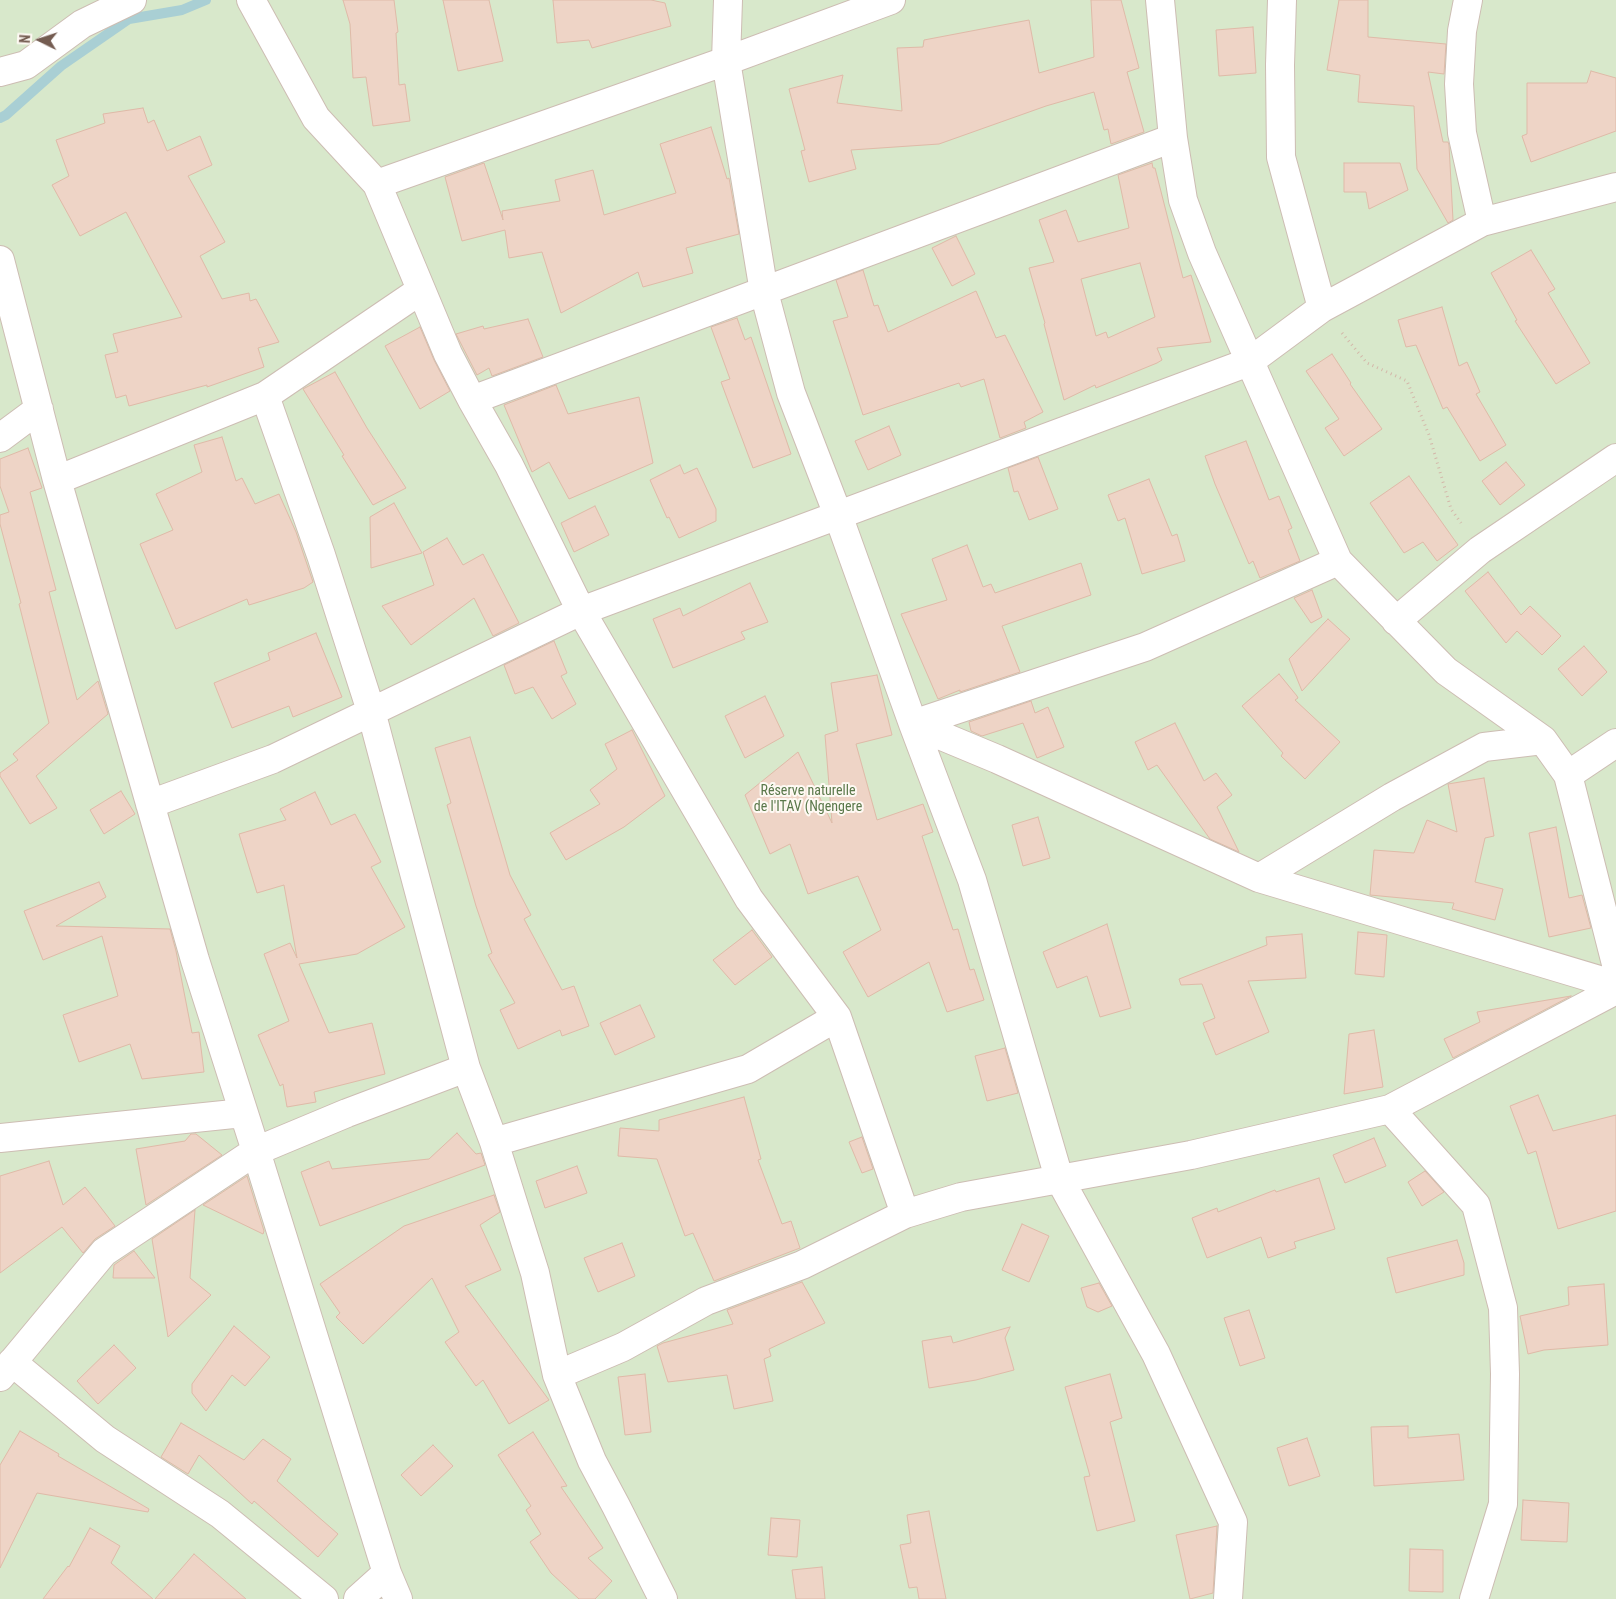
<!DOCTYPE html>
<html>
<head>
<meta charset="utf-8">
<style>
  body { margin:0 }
  #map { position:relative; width:1616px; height:1599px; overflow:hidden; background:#fbf4ec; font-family:"Roboto Condensed",sans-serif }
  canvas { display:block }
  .north { position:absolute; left:15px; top:15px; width:50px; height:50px; -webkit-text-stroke:4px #fef9f3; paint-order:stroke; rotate:274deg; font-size:14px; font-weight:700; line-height:20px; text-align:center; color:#745c51 }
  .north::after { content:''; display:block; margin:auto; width:18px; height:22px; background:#745c51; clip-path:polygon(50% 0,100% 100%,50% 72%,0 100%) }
</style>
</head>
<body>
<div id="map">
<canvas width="1616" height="1599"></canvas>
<div class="north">N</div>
</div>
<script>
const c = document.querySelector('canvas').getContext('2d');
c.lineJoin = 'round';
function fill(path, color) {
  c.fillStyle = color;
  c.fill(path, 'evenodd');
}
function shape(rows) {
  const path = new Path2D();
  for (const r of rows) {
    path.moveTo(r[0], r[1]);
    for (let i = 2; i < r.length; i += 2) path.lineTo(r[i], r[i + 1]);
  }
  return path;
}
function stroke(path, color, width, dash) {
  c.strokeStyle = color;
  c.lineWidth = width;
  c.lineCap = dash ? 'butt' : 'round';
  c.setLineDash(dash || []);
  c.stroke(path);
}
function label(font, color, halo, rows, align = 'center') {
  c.font = font + ' "Roboto Condensed",sans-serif';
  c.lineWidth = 4;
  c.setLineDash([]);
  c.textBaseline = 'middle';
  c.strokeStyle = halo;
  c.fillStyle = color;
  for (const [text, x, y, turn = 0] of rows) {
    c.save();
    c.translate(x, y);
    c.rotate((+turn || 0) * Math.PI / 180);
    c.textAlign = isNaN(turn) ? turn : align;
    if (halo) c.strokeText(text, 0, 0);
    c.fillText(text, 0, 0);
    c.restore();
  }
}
fill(shape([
  [0,0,1616,0,1616,1599,0,1599]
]), '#d8e8cb');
stroke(shape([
  [0,118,6,115,61,66,129,19,182,10,206,0]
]), '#a9cfd4', 10);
const building = shape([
  [343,0,394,0,398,32,396,33,399,85,405,84,410,121,373,126,366,77,353,78,350,24,343,0],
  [443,0,489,0,503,61,458,71,443,0],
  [553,0,651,0,665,3,671,26,592,48,589,40,557,43,553,0],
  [1091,0,1121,0,1139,68,1127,72,1144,132,1111,144,1108,129,1104,130,1094,92,1046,106,939,144,851,150,856,169,809,182,801,151,805,150,789,89,843,75,837,103,902,111,897,48,923,47,924,40,1029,20,1039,73,1094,57,1091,0],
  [1339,0,1368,0,1368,37,1446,44,1444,74,1428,72,1443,142,1448,142,1449,145,1453,220,1448,223,1417,169,1414,106,1358,102,1360,75,1327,70,1339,0],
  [1253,27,1256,73,1219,76,1216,30,1253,27],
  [1591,71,1616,78,1616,131,1531,162,1522,136,1527,134,1527,83,1587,83,1591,71],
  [143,108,148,123,154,120,167,151,200,136,212,165,188,176,225,242,200,256,222,299,249,293,250,301,256,299,279,342,258,348,264,367,207,387,207,385,129,406,126,395,116,398,105,355,118,352,113,334,182,317,126,212,80,236,52,185,69,176,56,140,105,123,103,114,143,108],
  [711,127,727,179,729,178,739,234,686,248,693,273,643,287,638,272,561,313,542,252,509,258,505,230,462,241,445,177,484,163,503,220,502,211,560,201,555,180,593,170,604,215,676,193,660,144,711,127],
  [1152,163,1153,168,1155,168,1183,278,1191,275,1211,342,1157,348,1162,360,1157,363,1096,388,1095,385,1064,400,1044,324,1045,323,1029,268,1054,262,1039,220,1066,210,1078,242,1129,228,1118,175,1152,163],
  [1140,263,1155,317,1108,338,1106,332,1096,336,1081,279,1140,263],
  [1344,163,1400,163,1408,190,1369,209,1366,192,1344,192,1344,163],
  [956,236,975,274,952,286,932,248,956,236],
  [1531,250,1555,289,1548,293,1590,363,1556,384,1515,321,1517,320,1491,273,1531,250],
  [863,270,874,306,878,305,888,332,976,291,996,338,1005,335,1043,412,1024,422,1026,428,1000,438,984,379,961,387,959,383,863,415,833,321,848,317,836,280,863,270],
  [1442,307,1459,366,1467,362,1480,392,1476,394,1506,445,1480,461,1447,407,1443,409,1416,345,1406,347,1398,320,1442,307],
  [737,318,745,340,751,337,791,454,753,468,721,382,730,379,711,327,737,318],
  [528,319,543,357,492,376,489,368,477,375,456,334,483,326,484,329,528,319],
  [420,327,434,360,450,391,420,409,385,346,420,327],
  [1332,354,1351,383,1350,384,1382,429,1344,456,1325,428,1339,419,1306,371,1332,354],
  [335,372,367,428,406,488,373,505,342,456,344,455,303,389,335,372],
  [556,385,568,414,639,397,653,463,569,499,549,462,532,472,504,405,556,385],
  [889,426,901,455,868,470,855,441,889,426],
  [222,437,236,481,242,478,255,504,279,494,296,532,313,582,304,588,249,605,247,599,176,629,140,544,173,530,156,494,202,472,194,445,222,437],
  [1246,441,1269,500,1279,496,1292,528,1288,530,1300,561,1260,578,1253,561,1249,564,1215,484,1205,456,1246,441],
  [28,448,42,488,30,492,56,590,49,592,77,700,98,681,108,714,36,776,57,808,30,824,0,776,0,773,18,760,13,754,49,723,19,604,21,603,0,524,0,515,9,512,0,486,0,459,28,448],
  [1038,457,1058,509,1029,520,1018,491,1014,492,1008,468,1038,457],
  [1506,462,1525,485,1500,505,1482,481,1506,462],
  [680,465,684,474,697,468,716,509,716,521,679,538,669,517,667,518,650,480,680,465],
  [1409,476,1458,545,1437,561,1423,542,1404,553,1370,503,1409,476],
  [1149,479,1172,536,1177,534,1185,561,1142,574,1125,518,1118,521,1108,495,1149,479],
  [394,503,422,553,371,568,370,517,394,503],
  [595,506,609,535,574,552,561,523,595,506],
  [447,538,463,565,483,554,519,623,493,636,474,598,411,645,382,606,434,585,423,552,447,538],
  [967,545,983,587,991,584,995,593,1081,563,1091,595,1002,626,1020,672,960,692,960,690,938,699,901,614,947,600,932,559,967,545],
  [1488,572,1521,615,1530,606,1561,636,1542,655,1517,631,1506,643,1465,591,1488,572],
  [750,583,768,622,741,632,745,639,673,668,653,619,680,608,683,616,750,583],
  [1312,590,1322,617,1311,623,1294,598,1312,590],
  [1328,619,1350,639,1302,691,1289,659,1328,619],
  [316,633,342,697,293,717,289,706,232,728,214,683,270,660,268,653,316,633],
  [554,641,567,673,561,676,576,704,552,719,533,687,515,694,504,665,554,641],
  [1584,646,1607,672,1582,696,1558,669,1584,646],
  [1279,674,1297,696,1298,698,1295,700,1340,742,1305,779,1281,756,1283,753,1242,706,1279,674],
  [877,675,892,735,856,744,877,820,923,804,933,832,922,836,953,930,958,929,970,970,974,969,984,1000,947,1012,929,962,868,997,843,952,881,930,858,876,808,894,790,844,770,854,745,795,798,752,832,823,825,735,838,731,831,683,877,675],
  [765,696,784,736,745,758,725,716,765,696],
  [1031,701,1035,713,1048,707,1064,747,1037,758,1023,723,982,736,971,731,969,722,1031,701],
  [1175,723,1204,781,1216,773,1232,795,1217,807,1239,852,1210,839,1157,765,1148,770,1135,742,1175,723],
  [632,730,665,796,624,827,566,860,550,833,600,804,590,790,617,769,605,744,632,730],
  [470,737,510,875,531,915,524,919,562,990,574,986,589,1026,562,1036,560,1030,518,1049,500,1010,515,1003,488,955,492,953,476,906,447,805,451,803,435,748,470,737],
  [1484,778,1494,836,1485,838,1475,882,1503,889,1495,920,1452,909,1454,903,1370,895,1374,850,1414,853,1427,820,1457,832,1448,784,1484,778],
  [121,791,135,814,104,834,90,810,121,791],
  [315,792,331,825,355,814,381,862,371,867,405,927,357,954,299,964,329,1033,372,1023,385,1074,314,1092,316,1102,287,1107,283,1084,280,1086,258,1035,289,1021,264,954,290,943,297,958,284,885,257,893,239,834,286,820,280,809,315,792],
  [1038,817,1050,858,1023,866,1012,825,1038,817],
  [1556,827,1569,898,1582,895,1591,928,1549,937,1529,833,1556,827],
  [99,882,106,897,56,926,170,929,176,951,192,1033,199,1032,204,1072,142,1079,130,1044,79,1062,63,1015,118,996,102,936,43,960,24,911,99,882],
  [1107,924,1131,1008,1100,1017,1087,976,1057,988,1043,952,1107,924],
  [752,930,772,957,735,985,713,960,752,930],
  [1358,932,1387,935,1384,977,1355,974,1358,932],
  [1302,934,1306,978,1248,981,1269,1032,1216,1055,1203,1023,1215,1018,1202,984,1181,985,1179,979,1267,945,1266,937,1302,934],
  [1571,996,1453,1058,1444,1039,1480,1022,1477,1012,1571,996],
  [640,1005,655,1037,615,1055,600,1023,640,1005],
  [1374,1030,1383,1087,1344,1094,1349,1034,1374,1030],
  [1005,1048,1018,1093,987,1101,975,1056,1005,1048],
  [1538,1095,1553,1131,1616,1115,1616,1211,1558,1229,1536,1151,1528,1154,1510,1106,1538,1095],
  [744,1097,761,1159,758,1160,782,1224,791,1221,800,1248,714,1281,693,1233,685,1236,657,1159,618,1156,620,1128,659,1131,659,1120,744,1097],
  [457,1133,476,1154,481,1153,485,1165,320,1226,301,1172,329,1161,332,1169,429,1159,457,1133],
  [191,1134,196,1134,222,1155,146,1205,136,1149,185,1141,191,1134],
  [862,1137,873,1169,862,1173,849,1142,862,1137],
  [1374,1138,1386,1166,1345,1183,1333,1155,1374,1138],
  [49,1161,63,1205,85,1187,115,1226,95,1239,83,1253,62,1227,0,1273,0,1176,49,1161],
  [577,1166,587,1193,545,1208,536,1181,577,1166],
  [1425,1171,1444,1192,1422,1206,1408,1182,1425,1171],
  [247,1176,264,1231,263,1234,203,1205,247,1176],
  [1319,1178,1335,1229,1294,1242,1296,1248,1268,1258,1261,1237,1207,1258,1192,1218,1217,1208,1218,1212,1275,1190,1276,1192,1319,1178],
  [494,1195,500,1212,480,1225,501,1270,465,1286,549,1400,509,1424,483,1380,476,1386,445,1342,459,1332,432,1278,363,1344,336,1317,340,1313,320,1284,404,1226,494,1195],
  [195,1210,190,1278,211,1295,168,1337,152,1239,195,1210],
  [1022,1224,1049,1236,1029,1282,1002,1270,1022,1224],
  [1457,1240,1464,1263,1464,1275,1396,1293,1387,1258,1457,1240],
  [622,1243,635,1276,598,1292,584,1258,622,1243],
  [134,1251,155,1278,113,1278,114,1265,134,1251],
  [802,1282,825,1323,769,1349,771,1356,764,1359,773,1401,734,1409,727,1375,668,1382,657,1346,663,1343,733,1324,727,1310,802,1282],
  [1099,1283,1112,1306,1098,1312,1087,1307,1081,1288,1099,1283],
  [1604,1284,1608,1345,1544,1350,1528,1354,1520,1316,1569,1305,1568,1287,1604,1284],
  [1249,1310,1265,1358,1240,1366,1224,1318,1249,1310],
  [234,1326,270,1357,245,1386,232,1375,206,1411,192,1393,192,1384,234,1326],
  [1010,1327,1005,1338,1014,1370,976,1380,929,1388,922,1341,951,1336,953,1343,1010,1327],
  [114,1345,136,1368,98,1404,77,1381,114,1345],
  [645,1374,651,1432,625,1435,618,1377,645,1374],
  [1110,1374,1122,1418,1110,1422,1135,1521,1097,1531,1084,1477,1090,1476,1065,1387,1110,1374],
  [181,1423,244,1460,263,1439,291,1459,277,1481,338,1534,318,1557,254,1501,252,1504,199,1455,188,1474,161,1457,181,1423],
  [1408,1426,1408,1438,1459,1434,1464,1480,1374,1486,1371,1427,1408,1426],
  [20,1431,59,1454,58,1456,149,1509,148,1512,37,1493,0,1568,0,1465,20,1431],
  [533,1432,567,1486,561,1487,603,1548,588,1558,612,1581,595,1599,579,1599,551,1573,530,1542,541,1534,526,1510,531,1506,498,1455,533,1432],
  [1307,1438,1320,1476,1289,1486,1277,1448,1307,1438],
  [433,1445,453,1466,421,1496,401,1475,433,1445],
  [1523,1500,1569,1503,1567,1542,1521,1540,1523,1500],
  [929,1511,934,1538,946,1599,919,1599,917,1587,909,1588,900,1545,911,1543,907,1515,929,1511],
  [771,1518,800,1520,797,1557,768,1555,771,1518],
  [1217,1526,1213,1593,1190,1599,1176,1535,1217,1526],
  [90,1528,120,1546,111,1563,153,1599,43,1599,68,1566,69,1567,90,1528],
  [1410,1549,1443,1550,1443,1592,1409,1591,1410,1549],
  [194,1554,246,1599,155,1599,194,1554],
  [822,1567,825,1599,796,1599,792,1570,822,1567]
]);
fill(building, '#eed4c6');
stroke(building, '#dfbaa8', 1);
const minor = shape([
  [251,0,316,118,377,184,448,354,472,400,509,465,581,611,749,899,837,1017,905,1214],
  [728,0,726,61,764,292,791,393,838,515,913,724,972,880,1059,1178,1156,1354,1233,1522,1228,1599],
  [1160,0,1173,138,1183,200,1202,253,1338,561,1446,671,1543,740,1568,775,1616,964],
  [1282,0,1280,65,1281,157,1322,308],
  [1468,0,1462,31,1459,84,1462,133,1482,222],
  [0,72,26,65,82,24,132,0],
  [377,184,726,61,891,0],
  [0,260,57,480,195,960,256,1151,387,1573,398,1599],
  [265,396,321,555,371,711,466,1068,494,1142,535,1273,557,1375,592,1461,616,1506,663,1599],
  [472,400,1173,138],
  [0,438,39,409],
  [57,480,265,396,421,290],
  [1396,621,1480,550,1616,458],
  [913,724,997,759,1259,878,1616,985],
  [913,724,1145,647,1338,561],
  [1568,775,1616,743],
  [150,804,273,759,581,611,1249,362,1322,308,1482,222,1616,187],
  [1259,878,1392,797,1484,747,1543,740],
  [1390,1109,1476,1205,1503,1308,1505,1374,1503,1504,1474,1599],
  [0,1138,243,1113],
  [494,1142,748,1069,837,1017],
  [12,1362,105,1439,220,1514,324,1599],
  [557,1375,623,1347,706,1301,802,1265,905,1214,961,1197,1191,1155,1390,1109,1616,990],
  [0,1377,104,1252,256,1151,347,1113,466,1068],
  [358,1599,387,1573]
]);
stroke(minor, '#cdbdb3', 30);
stroke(shape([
  [1342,333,1367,363,1407,381,1429,435,1451,509,1461,523]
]), '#d3b7a9', 3, [1, 4]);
stroke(minor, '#fff', 28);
label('14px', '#5a784a', '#fef9f3', [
  ["Réserve naturelle",808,791],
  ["de l'ITAV (Ngengere",808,807]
]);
</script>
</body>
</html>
